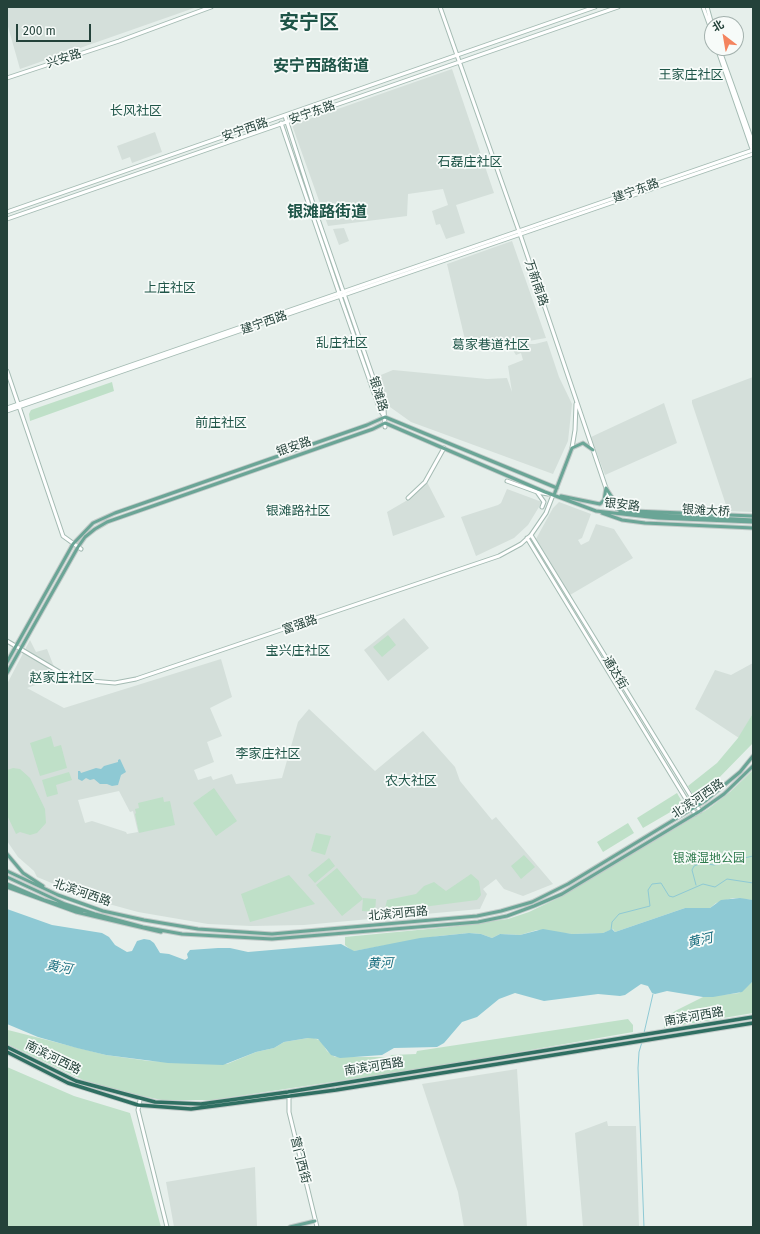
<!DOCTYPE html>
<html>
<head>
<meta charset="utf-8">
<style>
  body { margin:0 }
  #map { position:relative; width:760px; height:1234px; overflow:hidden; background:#e6efeb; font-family:"Fira Sans","Noto Sans SC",sans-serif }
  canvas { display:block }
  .frame { position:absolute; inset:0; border:8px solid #24423a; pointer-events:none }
  .north { position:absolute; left:704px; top:16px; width:40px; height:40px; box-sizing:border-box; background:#f7fbf9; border:1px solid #a3b1ad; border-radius:50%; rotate:329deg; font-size:11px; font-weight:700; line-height:16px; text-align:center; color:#24423a }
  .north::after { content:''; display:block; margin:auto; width:14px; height:18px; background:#f4845f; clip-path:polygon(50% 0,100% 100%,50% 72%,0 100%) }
  .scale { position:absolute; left:16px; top:24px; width:75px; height:18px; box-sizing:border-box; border:2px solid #24423a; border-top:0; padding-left:5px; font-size:12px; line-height:14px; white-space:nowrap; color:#24423a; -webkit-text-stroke:3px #f7fbf9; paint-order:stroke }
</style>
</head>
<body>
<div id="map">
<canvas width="760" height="1234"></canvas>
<div class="frame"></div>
<div class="north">北</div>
<div class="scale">200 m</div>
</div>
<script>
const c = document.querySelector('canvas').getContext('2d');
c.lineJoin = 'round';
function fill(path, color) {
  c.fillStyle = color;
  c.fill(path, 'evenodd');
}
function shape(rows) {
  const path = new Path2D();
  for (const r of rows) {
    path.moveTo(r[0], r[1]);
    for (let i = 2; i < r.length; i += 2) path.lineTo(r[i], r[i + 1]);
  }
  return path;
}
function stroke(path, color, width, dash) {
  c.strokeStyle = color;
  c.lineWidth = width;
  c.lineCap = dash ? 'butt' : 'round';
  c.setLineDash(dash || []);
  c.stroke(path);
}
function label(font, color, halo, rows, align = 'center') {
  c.font = font + ' "Fira Sans","Noto Sans SC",sans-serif';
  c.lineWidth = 3.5;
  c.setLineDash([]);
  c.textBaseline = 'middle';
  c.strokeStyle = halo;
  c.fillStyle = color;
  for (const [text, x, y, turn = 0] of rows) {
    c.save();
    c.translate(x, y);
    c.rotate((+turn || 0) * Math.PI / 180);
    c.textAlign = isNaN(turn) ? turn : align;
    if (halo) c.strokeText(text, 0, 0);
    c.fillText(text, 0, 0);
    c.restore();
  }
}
fill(shape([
  [7,7,197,7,20,69,7,23],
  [452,69,494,193,456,205,465,233,446,239,440,224,436,225,432,211,448,205,443,189,408,194,407,216,328,226,292,125],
  [155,132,162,152,132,163,130,157,122,160,117,146],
  [344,228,349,241,339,245,333,229],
  [512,241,546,338,523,342,517,341,489,344,487,342,467,348,447,264],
  [547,341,559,377,572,404,568,441,553,474,411,422,390,407,376,377,393,370,487,379,507,378,512,392,508,366,523,360,521,353,516,355,509,344,535,344],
  [753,377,753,512,728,511,692,403,692,400],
  [664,403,677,443,605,475,591,437],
  [427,482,445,517,393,536,387,512,411,498],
  [507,489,542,502,528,525,514,538,476,556,461,517,498,505,501,503],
  [559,502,591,514,582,538,578,540,581,545,589,541,596,524,614,529,633,558,570,595,536,539,553,508],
  [404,618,429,648,388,681,364,650],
  [30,640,36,652,47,649,58,677,27,688,64,708,221,659,232,697,210,708,222,736,207,742,214,762,194,770,198,780,211,776,213,780,232,774,236,784,282,778,298,722,309,709,375,771,423,731,455,767,460,781,492,820,496,817,553,884,523,896,504,889,496,879,483,889,487,894,480,909,304,925,251,926,208,924,138,912,87,898,42,879,37,877,34,871,18,857,7,841,7,684],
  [119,791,130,812,133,811,138,832,127,834,126,832,92,821,85,823,78,800],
  [753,663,753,713,739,738,695,709,715,670,731,675],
  [517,1069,527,1227,464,1227,458,1192,422,1084],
  [607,1121,608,1126,636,1126,639,1227,583,1227,575,1133],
  [255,1167,257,1227,174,1227,166,1182]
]), '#d4dfda');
fill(shape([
  [112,382,114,391,30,421,29,414,31,410],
  [388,635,396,645,382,657,373,647],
  [753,713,753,743,711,786,698,794,692,793,688,786,717,763,738,738],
  [51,736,54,747,61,745,67,768,40,776,30,743],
  [13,768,20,769,30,778,45,809,46,823,37,833,30,835,20,832,16,834,7,815,7,770],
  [753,770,753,900,733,898,716,903,710,908,685,908,615,932,613,929,603,933,572,934,537,930,520,935,500,934,492,938,481,934,469,933,439,936,354,951,352,951,345,945,345,937,449,927,508,919,529,912,560,897,708,809,730,792],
  [69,772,72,780,56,785,58,794,47,797,42,780],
  [214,788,237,821,216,836,193,803],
  [677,793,681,800,679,807,643,828,637,818],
  [163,797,164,802,170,801,175,825,139,833,135,814,136,813,135,809,139,808,138,803],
  [628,823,634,833,603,852,597,842],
  [316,833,331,836,325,855,311,851],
  [524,855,535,867,521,879,511,866],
  [329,858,335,866,315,883,308,875],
  [337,868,363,899,342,916,316,885],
  [471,874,479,881,481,895,477,900,384,912,387,900,416,894,424,886,434,882,446,891],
  [289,875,315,904,250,922,241,894],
  [363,898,376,899,375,912,362,911],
  [753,981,753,1013,664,1028,666,1018,675,1011,703,997,739,993],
  [628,1019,633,1025,633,1032,445,1065,212,1100,162,1100,127,1093,83,1080,7,1044,8,1030,106,1055,149,1061,227,1064,256,1052,274,1048,284,1042,308,1038,314,1038,321,1041,327,1051,335,1057,390,1057,391,1055,416,1054,417,1051],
  [7,1067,74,1096,130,1113,161,1227,7,1227]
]), '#bfe0c8');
fill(shape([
  [120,759,126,772,121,775,118,785,112,786,107,784,100,784,94,779,90,780,86,778,82,781,78,779,78,771,80,771,81,773,96,768,101,769,104,766,118,762,118,760],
  [740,898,753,900,753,981,742,992,713,997,703,997,667,991,655,994,652,993,648,986,641,984,625,995,620,996,598,994,544,1001,515,993,499,999,477,1017,462,1022,444,1043,437,1047,394,1048,382,1055,340,1058,331,1055,318,1039,308,1038,284,1042,274,1048,256,1052,223,1065,168,1063,106,1055,77,1048,38,1037,7,1024,7,909,52,925,102,933,109,937,115,945,127,952,132,951,137,941,144,939,150,940,154,943,160,953,169,954,185,960,188,958,187,954,190,950,218,948,230,948,248,952,341,944,354,951,420,938,469,933,481,934,492,938,500,934,520,935,543,929,572,934,603,933,612,929,615,932,685,908,710,908,721,900]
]), '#8ec9d4');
stroke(shape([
  [696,885,692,870,694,866,702,863,714,865,753,856],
  [611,930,612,922,619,914,650,906,648,890,652,884,661,883,669,896,673,897,703,884,715,887,727,879,753,883],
  [644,1033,653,994],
  [642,1042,639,1052,638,1068,644,1227]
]), '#8ec9d4', 1);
const secondary = shape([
  [440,7,520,234,609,497,617,509],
  [703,7,712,32],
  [707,7,712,25],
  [717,48,753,152],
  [719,48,753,143],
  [7,78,119,41,211,7],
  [285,116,317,216,384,409,385,427],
  [281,123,339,293,380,410,384,416],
  [7,212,595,7],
  [7,219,618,7],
  [7,371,63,536,81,549],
  [7,408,753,150],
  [7,411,753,154],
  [572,448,575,430,576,404],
  [507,481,537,492,544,502,542,507],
  [537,492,548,494],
  [408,498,425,482,444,448],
  [531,535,700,811],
  [527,538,695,814],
  [7,641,61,673,91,681,115,683,136,679,499,556,521,544,531,535,546,513,553,495],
  [289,1094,289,1112,317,1227],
  [140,1100,138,1110,167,1227]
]);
const primary = shape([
  [606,488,615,502,621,507,634,511,753,516],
  [554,495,572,448,583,443,593,450],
  [561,496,600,504,604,500,606,488],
  [617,509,622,512,658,515,753,520],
  [602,513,622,520,645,523,753,528],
  [7,662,73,544,93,523,115,513,367,425,385,417,557,488],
  [7,673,78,547,85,537,95,529,107,522,373,429,385,423,545,492,596,511,658,518,753,522],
  [7,854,23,873,43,886],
  [7,871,58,895,103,911,144,920,198,929,272,934,477,916,501,911,532,902,568,884,705,801,740,772,753,756],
  [7,877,65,904,95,914,143,927,182,934,272,939,478,922,507,916,534,906,562,894,700,811,724,794,753,766],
  [7,884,44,900,82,911],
  [7,887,76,912,161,932],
  [290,1227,315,1221]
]);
const highway = shape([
  [7,1047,76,1081,155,1102,201,1104,288,1092,753,1017],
  [7,1052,68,1083,138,1105,191,1109,336,1090,753,1023]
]);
stroke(secondary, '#a4bbb3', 5);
stroke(primary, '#c2cac8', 5);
stroke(highway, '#c2cac8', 5.5);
stroke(secondary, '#fff', 3);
stroke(primary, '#6aa596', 3);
stroke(highway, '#2f6f62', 3.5);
label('12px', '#24423a', '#f7fbf9', [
  ["兴安路",64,59,-18],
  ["安宁东路",312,113,-19],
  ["安宁西路",245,130,-19],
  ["建宁东路",636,191,-20],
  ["万新南路",536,283,71],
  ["建宁西路",264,323,-19],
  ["银滩路",378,394,73],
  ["银安路",294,447,-19],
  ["银安路",622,505,7],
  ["银滩大桥",706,511,3],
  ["富强路",300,625,-19],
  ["通达街",615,673,59],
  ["北滨河西路",698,799,-34],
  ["北滨河西路",82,893,19],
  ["北滨河西路",398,914,-5],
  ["南滨河西路",694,1017,-10],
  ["南滨河西路",53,1058,26],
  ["南滨河西路",374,1067,-9],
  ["营门西街",300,1160,76]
]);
label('12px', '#2d7a4b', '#f7fbf9', [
  ["银滩湿地公园",709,859]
]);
label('13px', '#1f5548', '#f7fbf9', [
  ["王家庄社区",691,75],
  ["长风社区",136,111],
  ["石磊庄社区",470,162],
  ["上庄社区",170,288],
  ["乱庄社区",342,343],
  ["葛家巷道社区",491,345],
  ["前庄社区",221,423],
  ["银滩路社区",298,511],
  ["宝兴庄社区",298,651],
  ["赵家庄社区",62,678],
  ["李家庄社区",268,754],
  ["农大社区",411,781]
]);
label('italic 13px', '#1c6f80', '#f7fbf9', [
  ["黄河",700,941,-13],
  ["黄河",380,964,-2],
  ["黄河",59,968,10]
]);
label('bold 16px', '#1f5548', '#f7fbf9', [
  ["安宁西路街道",321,67],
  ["银滩路街道",327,213]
]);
label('bold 20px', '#1f5548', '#f7fbf9', [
  ["安宁区",309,23]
]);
</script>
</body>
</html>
